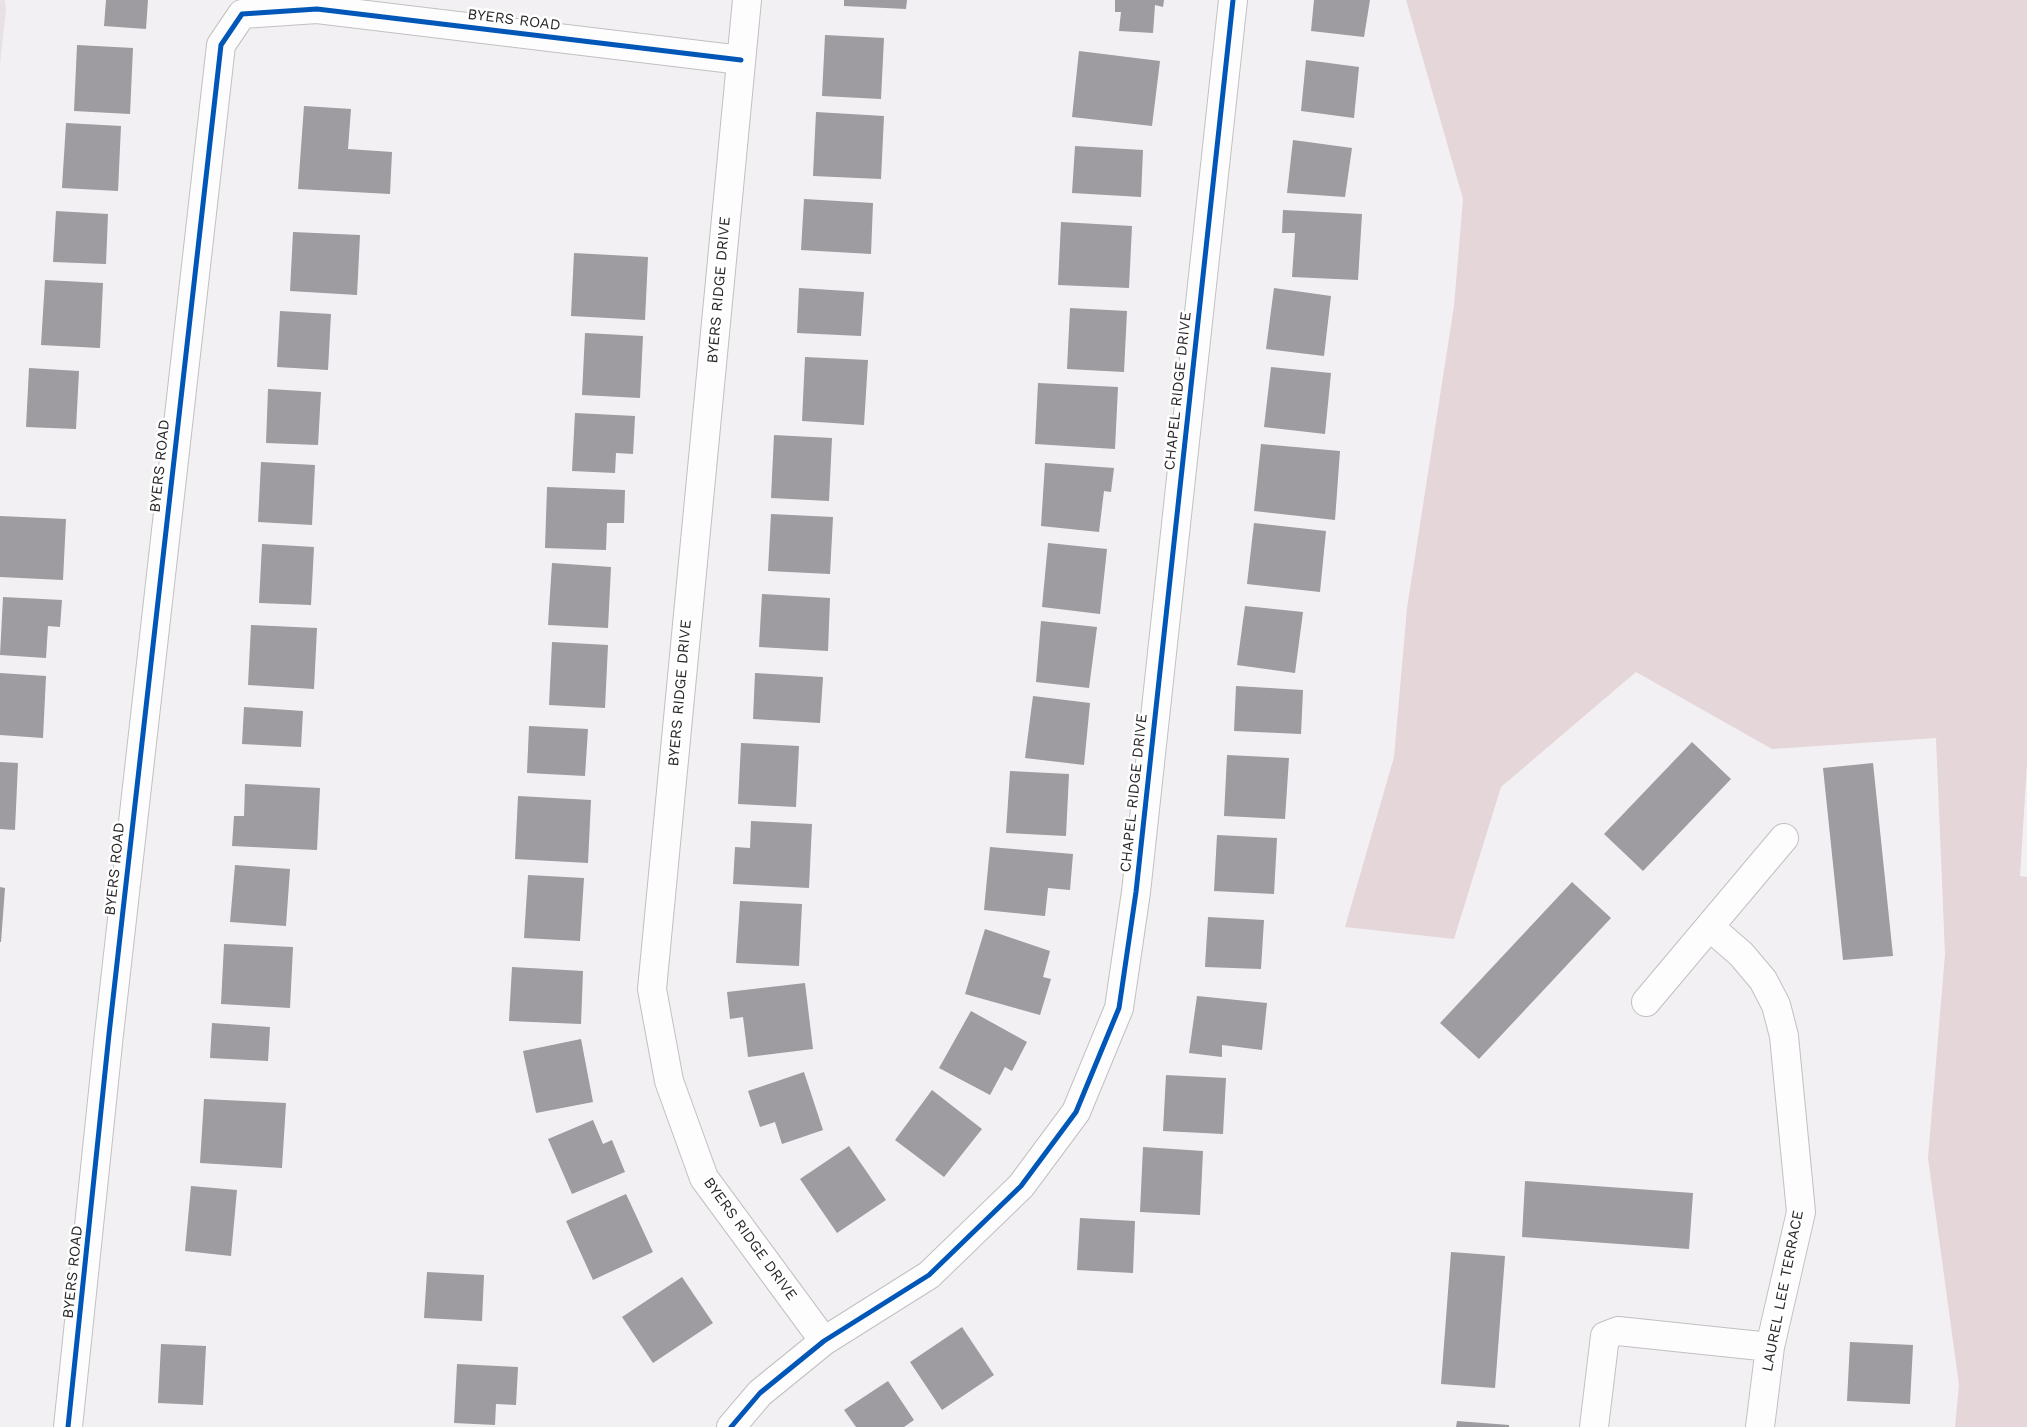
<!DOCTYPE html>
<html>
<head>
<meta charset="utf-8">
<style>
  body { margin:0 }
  canvas { display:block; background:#f2f0f2 }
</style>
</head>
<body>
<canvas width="2027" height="1427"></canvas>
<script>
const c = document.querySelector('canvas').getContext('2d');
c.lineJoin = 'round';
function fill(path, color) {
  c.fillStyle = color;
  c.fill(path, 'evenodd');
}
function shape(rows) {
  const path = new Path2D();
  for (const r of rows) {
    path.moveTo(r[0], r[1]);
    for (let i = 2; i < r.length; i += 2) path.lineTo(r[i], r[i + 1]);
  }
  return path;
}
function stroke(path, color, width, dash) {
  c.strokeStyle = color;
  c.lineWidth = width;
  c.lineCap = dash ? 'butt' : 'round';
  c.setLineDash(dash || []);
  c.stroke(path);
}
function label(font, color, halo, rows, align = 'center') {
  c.font = font + ' "Work Sans",sans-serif';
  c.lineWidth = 5;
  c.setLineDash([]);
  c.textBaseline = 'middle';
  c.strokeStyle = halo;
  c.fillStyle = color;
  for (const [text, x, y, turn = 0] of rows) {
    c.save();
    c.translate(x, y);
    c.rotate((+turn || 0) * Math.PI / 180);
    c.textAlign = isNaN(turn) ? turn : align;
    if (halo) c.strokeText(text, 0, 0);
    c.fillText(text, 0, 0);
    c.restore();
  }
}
fill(shape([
  [0,0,5,0,6,10,0,64]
]), '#e7e1e7');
fill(shape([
  [1406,0,2027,0,2027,764,2020,876,2027,877,2027,1427,1955,1427,1959,1385,1928,1158,1945,954,1936,738,1772,749,1636,672,1501,787,1454,939,1345,927,1394,757,1407,608,1454,306,1463,199]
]), '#e5d6da');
fill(shape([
  [106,0,148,0,146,29,104,26],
  [844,0,907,0,906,9,844,6],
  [1115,0,1164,0,1163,7,1155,5,1153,33,1119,31,1121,12,1115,12],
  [1314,0,1370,0,1364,37,1311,31],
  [825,35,884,38,881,99,822,96],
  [77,45,133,48,130,114,74,111],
  [1079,51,1160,61,1152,126,1072,117],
  [1306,60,1359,67,1354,118,1301,111],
  [304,106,351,109,348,149,392,152,390,194,298,189],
  [816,112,884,116,881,179,813,176],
  [66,123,121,126,118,191,62,188],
  [1293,140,1352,148,1345,197,1287,193],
  [1075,146,1143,150,1141,197,1072,193],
  [804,199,873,203,871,254,801,250],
  [1283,210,1362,214,1358,280,1292,277,1295,233,1282,233],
  [56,211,108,214,106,264,53,262],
  [1061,222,1132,226,1129,288,1058,285],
  [293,232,360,235,357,295,290,291],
  [574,253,648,257,645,320,571,316],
  [45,280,103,283,100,348,41,345],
  [799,288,864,292,861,336,797,333],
  [1274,288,1331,296,1324,356,1266,349],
  [1070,308,1127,311,1124,372,1067,369],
  [280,311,331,314,328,370,277,367],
  [585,333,643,336,640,398,582,395],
  [805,357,868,360,864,425,802,421],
  [1271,367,1331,373,1325,434,1264,427],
  [29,368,79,371,76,429,26,427],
  [1038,383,1118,387,1115,449,1035,444],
  [268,389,321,392,318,445,266,443],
  [575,413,635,416,633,454,616,453,615,473,572,471],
  [774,435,832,438,829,501,771,498],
  [1261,444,1340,451,1335,520,1254,511],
  [261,462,315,465,312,525,258,522],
  [1045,463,1114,468,1111,492,1104,491,1099,532,1041,526],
  [547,487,625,490,624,523,607,523,606,550,545,548],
  [771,514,833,517,830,574,768,571],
  [0,516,66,519,63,580,0,577],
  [1254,523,1326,531,1320,592,1247,584],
  [1048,543,1107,549,1100,614,1042,607],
  [262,544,314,547,311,605,259,603],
  [552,563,611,567,608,628,548,625],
  [762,594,830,598,828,651,759,647],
  [3,597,62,600,60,627,48,626,46,658,0,655],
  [1245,606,1303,612,1295,673,1237,665],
  [1041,621,1097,627,1089,688,1036,682],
  [251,625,317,628,314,689,248,685],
  [552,642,608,645,605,708,549,705],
  [0,673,46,676,43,738,0,735],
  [755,673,823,677,820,723,753,719],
  [1236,686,1303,690,1301,734,1234,731],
  [1033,696,1090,703,1084,765,1025,758],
  [244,707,303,711,301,747,242,744],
  [529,726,588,729,585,776,527,773],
  [1692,742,1731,779,1643,871,1604,834],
  [741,743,799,746,796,807,738,804],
  [1227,755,1289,758,1285,819,1224,816],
  [0,762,18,763,15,830,0,829],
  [1873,763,1893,956,1843,960,1823,768],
  [1010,771,1069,774,1066,836,1006,833],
  [245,784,320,788,317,850,232,846,234,816,244,816],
  [518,796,591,800,588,863,515,859],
  [751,821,812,824,809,888,733,884,735,847,750,848],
  [1217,835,1277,838,1274,894,1214,891],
  [990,847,1073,854,1070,890,1048,888,1045,916,984,910],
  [235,865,290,869,286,926,230,922],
  [528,875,584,878,580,941,524,938],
  [1572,882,1611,918,1479,1059,1440,1023],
  [0,887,5,888,1,942,0,942],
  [740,901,802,904,799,966,736,963],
  [1208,917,1264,920,1261,969,1205,967],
  [985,929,1050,951,1043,977,1051,979,1040,1015,965,994],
  [224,944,293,947,290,1008,221,1004],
  [512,967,583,971,581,1024,509,1021],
  [805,983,813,1049,748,1057,743,1017,730,1019,727,992],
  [1197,996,1267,1003,1262,1050,1222,1045,1222,1057,1189,1053],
  [971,1011,1027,1042,1012,1071,1005,1067,990,1095,939,1068],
  [212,1023,270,1027,268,1061,210,1058],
  [581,1039,593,1102,536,1113,523,1051],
  [804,1072,823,1130,782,1144,775,1122,760,1127,748,1091],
  [1166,1075,1226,1078,1223,1134,1163,1131],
  [932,1090,982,1129,944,1177,895,1140],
  [204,1099,286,1103,282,1168,200,1163],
  [593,1120,603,1144,612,1140,625,1172,572,1194,548,1139],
  [849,1146,886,1200,837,1233,800,1179],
  [1143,1147,1203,1151,1200,1215,1140,1212],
  [1525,1181,1693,1193,1689,1249,1522,1237],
  [191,1186,237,1190,231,1256,185,1251],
  [626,1194,653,1252,593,1280,566,1221],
  [1080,1218,1135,1221,1133,1273,1077,1270],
  [1451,1252,1505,1256,1495,1388,1441,1384],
  [427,1272,484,1275,482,1321,424,1318],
  [682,1277,713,1323,653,1363,622,1317],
  [962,1327,994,1375,942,1410,910,1362],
  [1850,1342,1913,1345,1910,1404,1847,1401],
  [161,1344,206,1346,203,1405,158,1403],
  [457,1364,518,1367,516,1405,496,1404,495,1425,454,1423],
  [888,1381,914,1420,904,1427,856,1427,844,1410],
  [1457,1421,1509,1425,1509,1427,1456,1427]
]), '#9e9ba1');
const minor = shape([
  [747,0,652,989,669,1081,704,1178,824,1341],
  [1711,928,1741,954,1763,980,1776,1005,1784,1036,1801,1212,1770,1347,1760,1427],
  [1646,1002,1784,838],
  [68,1427,109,1034,221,45,242,14,317,9,741,60],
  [731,1427,760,1393,824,1341,929,1275,1021,1186,1076,1112,1119,1008,1136,892,1233,0],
  [1594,1427,1605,1336,1618,1331,1770,1347]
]);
stroke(minor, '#c2c0c2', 30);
stroke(minor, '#fdfdfd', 28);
stroke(shape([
  [68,1427,109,1034,221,45,242,14,317,9,741,60],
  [731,1427,760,1393,824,1341,929,1275,1021,1186,1076,1112,1119,1008,1136,892,1233,0]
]), '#0057b8', 5);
label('15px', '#2a292a', '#fff', [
  ["BYERS ROAD",514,20,7],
  ["BYERS RIDGE DRIVE",719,290,-85],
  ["CHAPEL RIDGE DRIVE",1178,391,-84],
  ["BYERS ROAD",160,466,-84],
  ["BYERS RIDGE DRIVE",680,693,-85],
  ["CHAPEL RIDGE DRIVE",1134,793,-84],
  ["BYERS ROAD",115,869,-84],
  ["BYERS RIDGE DRIVE",750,1239,54],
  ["BYERS ROAD",73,1272,-84],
  ["LAUREL LEE TERRACE",1783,1291,-79]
]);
</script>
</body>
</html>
